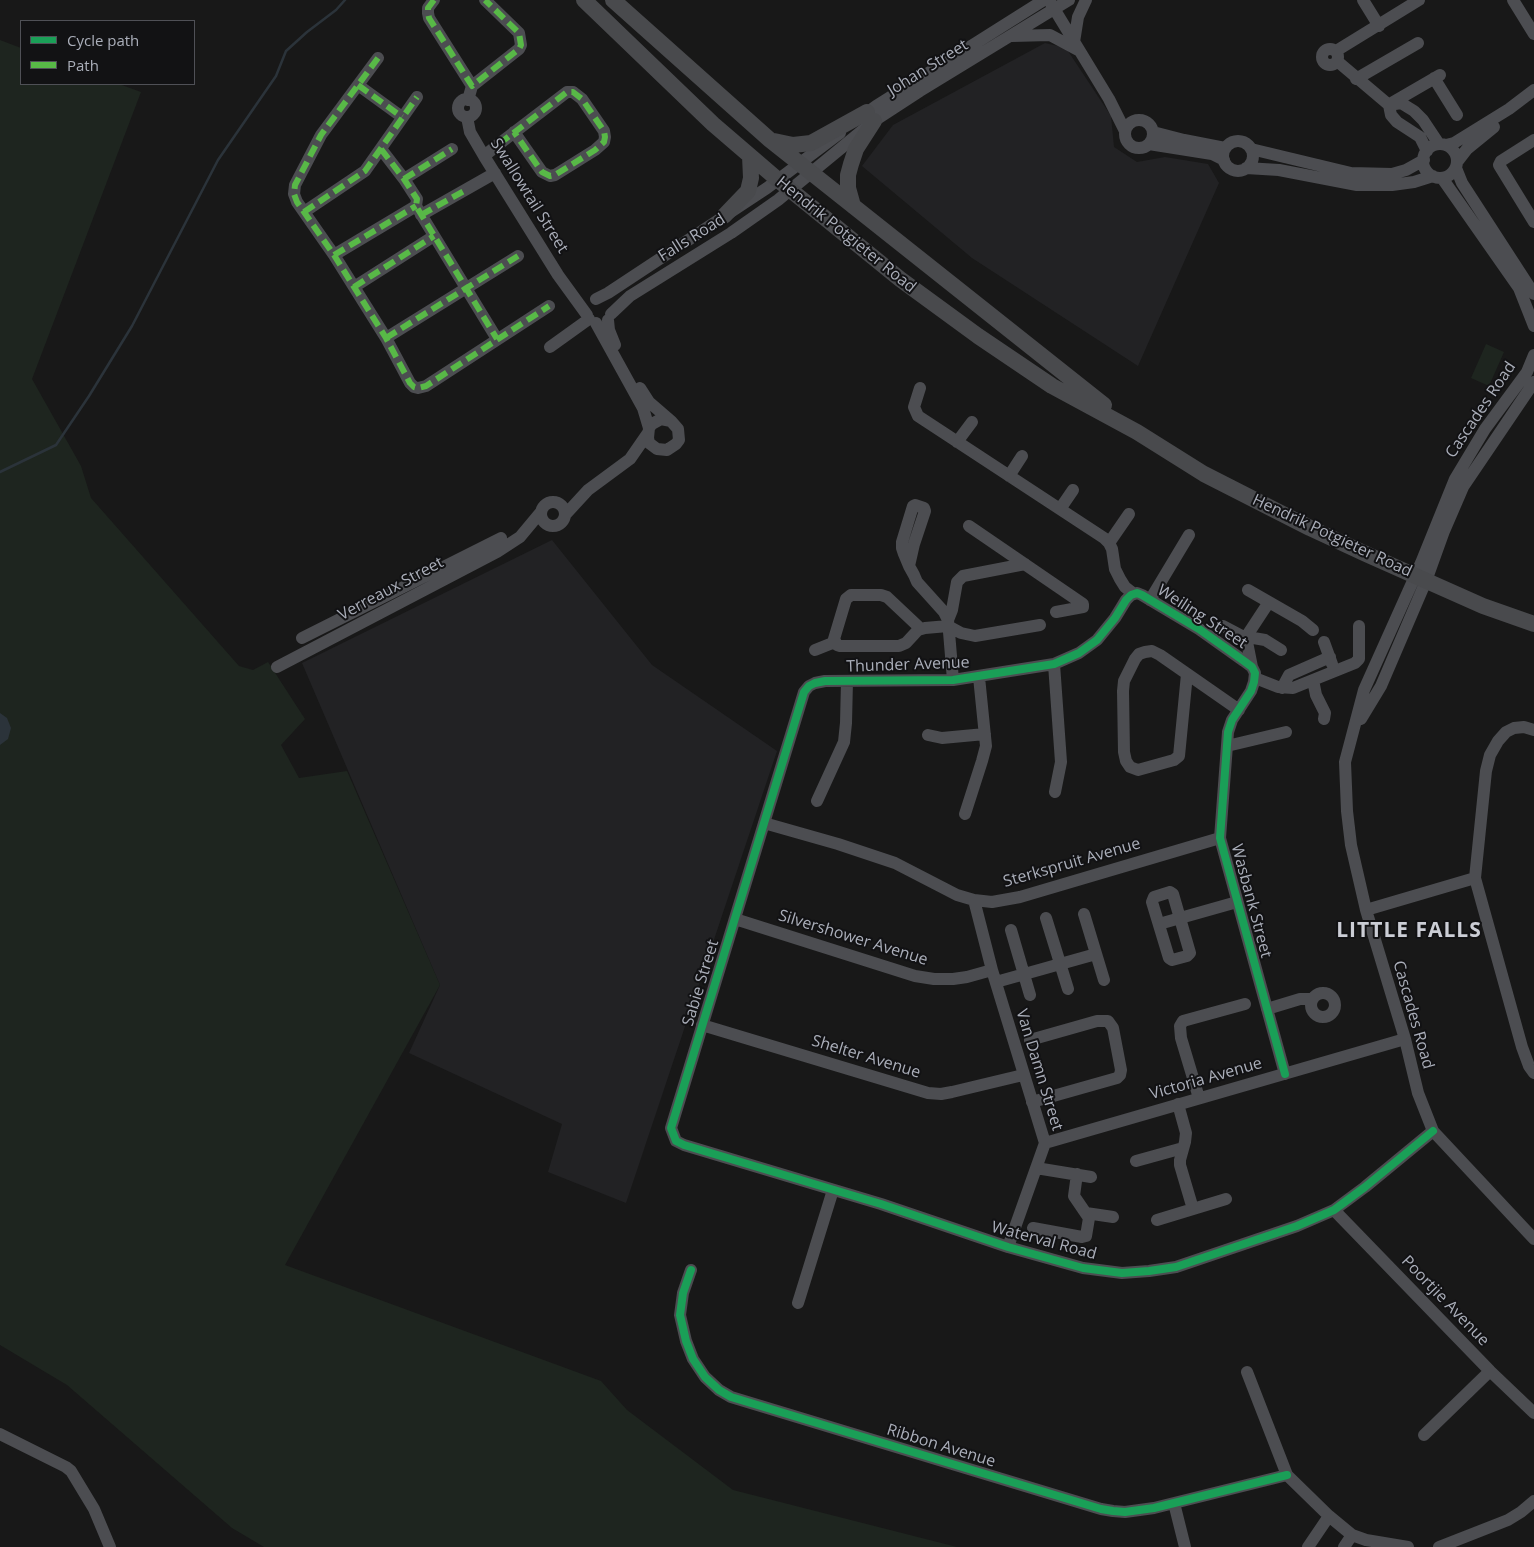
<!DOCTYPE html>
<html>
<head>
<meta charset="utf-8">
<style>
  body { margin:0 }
  #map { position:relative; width:1534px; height:1547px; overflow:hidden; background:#181818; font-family:"Open Sans",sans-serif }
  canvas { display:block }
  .legend { position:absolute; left:20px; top:20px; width:175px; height:65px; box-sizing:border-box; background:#121214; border:1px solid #4f5056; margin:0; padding:6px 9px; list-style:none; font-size:15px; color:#aaaeb9 }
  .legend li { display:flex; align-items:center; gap:10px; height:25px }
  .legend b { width:25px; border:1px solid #4f5056 }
</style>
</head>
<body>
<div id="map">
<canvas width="1534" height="1547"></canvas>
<ul class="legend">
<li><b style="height:6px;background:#1a9f57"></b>Cycle path</li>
<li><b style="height:6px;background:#58b947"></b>Path</li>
</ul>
</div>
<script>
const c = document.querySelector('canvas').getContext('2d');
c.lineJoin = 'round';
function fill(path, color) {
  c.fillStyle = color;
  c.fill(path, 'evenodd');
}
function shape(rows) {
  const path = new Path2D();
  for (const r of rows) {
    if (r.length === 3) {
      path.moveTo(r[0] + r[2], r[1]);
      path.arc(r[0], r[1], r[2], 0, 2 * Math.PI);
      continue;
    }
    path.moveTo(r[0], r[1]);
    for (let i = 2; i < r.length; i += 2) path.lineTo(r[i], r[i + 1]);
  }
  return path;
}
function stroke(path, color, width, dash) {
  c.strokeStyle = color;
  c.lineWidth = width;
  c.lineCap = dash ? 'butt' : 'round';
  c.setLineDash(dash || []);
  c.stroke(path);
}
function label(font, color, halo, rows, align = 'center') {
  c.font = font + ' "Open Sans",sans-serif';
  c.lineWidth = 4;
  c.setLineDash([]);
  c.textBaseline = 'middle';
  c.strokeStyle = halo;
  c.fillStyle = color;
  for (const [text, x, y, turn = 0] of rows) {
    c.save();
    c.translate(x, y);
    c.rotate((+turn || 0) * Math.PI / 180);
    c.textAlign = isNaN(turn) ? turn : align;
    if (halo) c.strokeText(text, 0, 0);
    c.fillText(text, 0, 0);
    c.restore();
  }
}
fill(shape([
  [1045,43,1066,48,1111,116,1114,147,1137,162,1165,157,1208,164,1219,183,1138,366,972,258,862,166,893,125],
  [552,540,652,665,777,751,626,1203,548,1172,562,1124,409,1053,440,985,302,663]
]), '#222224');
fill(shape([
  [0,40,21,48,21,84,119,84,141,92,32,379,81,466,91,498,239,666,253,670,268,662,305,719,281,745,299,778,347,771,440,985,285,1265,601,1381,627,1410,733,1490,957,1547,264,1547,232,1528,67,1385,0,1345],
  [1486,344,1504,352,1489,386,1471,378]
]), '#1e251f');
fill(shape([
  [0,713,7,718,11,728,8,739,0,745]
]), '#2b333a');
stroke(shape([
  [0,472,56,445,89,396,132,326,218,160,276,76,286,51,307,32,336,10,345,0]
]), '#2b333a', 2.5);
stroke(shape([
  [434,0,428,8,428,13,429,18,472,86],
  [1363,0,1379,26],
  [1513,0,1534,34],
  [1050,2,1109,99,1125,131],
  [1012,36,1050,35,1078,50],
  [1074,42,1078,17,1086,0],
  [1330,57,8],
  [1336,51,1419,0],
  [378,58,321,135,295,185,294,194,297,202,334,255,386,338,410,383,414,387,418,388,426,386,549,306],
  [1337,61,1389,105,1391,115,1397,122,1420,137,1427,151],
  [1434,78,1457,115],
  [1356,79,1418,43],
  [358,85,402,117],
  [467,108,9],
  [468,100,472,86,519,49,521,45,519,33,485,0],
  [1390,104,1440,75],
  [1389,105,1401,103,1414,111,1423,120,1439,144],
  [467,117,470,132,484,156,558,275,587,315],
  [861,117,876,106,1044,0],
  [1139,134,14],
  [1153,132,1184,140,1225,148],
  [1534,140,1501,161,1499,165,1534,222],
  [1238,156,15],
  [1149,144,1212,154,1224,160],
  [1440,161,17],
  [1446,145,1454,143,1509,109,1534,90],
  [381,149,404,179,417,199,416,206,497,339],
  [1251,149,1351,173,1392,174,1406,170,1424,160],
  [484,156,499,144,563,95,567,92,573,92,582,99,604,131,605,137,604,142,595,150,555,175,550,176,542,172,514,132],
  [1457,162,1467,149,1494,127],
  [1246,168,1279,170,1357,185,1392,185,1414,182,1433,176],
  [1456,168,1462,183,1534,294],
  [1442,178,1519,288,1534,326],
  [404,179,452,149],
  [304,212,365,171,417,97],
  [421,215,495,173],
  [334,255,416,206],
  [354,287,434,236],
  [596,299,608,293,767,188,840,133],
  [611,314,630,296,731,233,778,200,874,121,920,91,1069,0],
  [608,320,609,330,615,345],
  [596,323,643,408,649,428,648,438,649,443,657,449,667,450,676,444,679,440,678,429,671,421,661,419,652,424,649,428],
  [386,338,518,256],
  [550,347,589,319],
  [1534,355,1527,372,1485,429,1455,479,1421,563,1364,690,1345,762,1347,811,1351,845,1366,910,1405,1039,1418,1093,1433,1131,1534,1239],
  [640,388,649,402,671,421],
  [920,388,914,407,918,416,1104,538,1109,543,1112,549,1115,569,1120,579,1125,587,1134,594],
  [957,442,972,422],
  [1009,476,1022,456],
  [553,514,12],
  [1060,509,1073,490],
  [565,515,588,490,630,459,648,433],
  [969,526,1083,604,1083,607,1056,612],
  [1109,543,1129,514],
  [909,566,914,544,925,511,924,508,915,505,913,506,902,542,902,548,904,554,909,566,914,575,917,582,944,612,948,620,953,680],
  [1248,590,1302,621,1313,630],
  [1150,600,1189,535],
  [948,620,952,610,957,582,963,576,1025,564],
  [1223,626,1242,636,1265,640,1281,650],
  [921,629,887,597,881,595,851,595,846,599,834,639,837,645,840,646,899,646,906,643,918,630,925,628,948,626,961,633,975,636,1040,625],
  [302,638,501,538],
  [1324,642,1332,664],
  [815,650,835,642],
  [1054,664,1061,762,1055,792],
  [277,667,497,552,520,537,540,513],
  [1252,667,1246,637,1269,602],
  [1187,674,1179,756,1174,760,1138,770,1130,767,1126,761,1124,752,1123,691,1124,681,1135,659,1139,654,1145,652,1152,651,1160,655,1239,710],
  [1255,678,1278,687,1293,688,1355,663,1359,659,1359,626],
  [1313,680,1316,695,1325,713,1324,719],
  [1282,688,1289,675,1330,657],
  [1361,719,1381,686,1426,581,1444,531,1463,487,1534,382],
  [1534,730,1524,727,1514,728,1506,732,1498,741,1490,755,1486,771,1475,878,1522,1047,1529,1066,1534,1073],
  [928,735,942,738,985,734],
  [1227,746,1286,732],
  [817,801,844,742,846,723,847,681],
  [965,814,982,761,986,746,979,677],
  [764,823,838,844,895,863,957,895,974,900,992,902,1020,897,1220,838],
  [1170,892,1173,894,1190,953,1187,956,1172,960,1169,958,1152,902,1154,897,1170,892],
  [974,900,992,970,1045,1143,1008,1247],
  [1366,910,1475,878],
  [1084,914,1104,980],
  [1046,918,1068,989],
  [735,919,915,976,934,979,953,979,967,977,992,970],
  [1159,924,1237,902],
  [1011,930,1030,995],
  [996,982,1096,954],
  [1323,1005,12],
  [1267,1009,1300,999,1313,999],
  [702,1025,928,1093,941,1094,952,1092,1023,1075],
  [1030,1040,1097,1021,1108,1021,1113,1028,1121,1070,1120,1075,1117,1078,1032,1102],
  [1285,1074,1220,838,1228,732,1232,720,1251,691,1254,682,1255,673,1252,667,1244,661,1199,629,1142,595,1137,593,1131,595,1126,600,1115,618,1097,640,1079,653,1054,664,953,680,825,681,815,683,809,686,804,692,671,1128,676,1141,684,1145,881,1204,1008,1247,1083,1268,1122,1273,1149,1271,1176,1267,1297,1226,1334,1210,1365,1187,1433,1131],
  [1199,1098,1181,1038,1180,1026,1183,1021,1245,1004],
  [1178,1104,1186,1133,1185,1142,1180,1160,1180,1165,1193,1209],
  [1045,1143,1405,1039],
  [1136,1161,1183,1148],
  [1036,1168,1091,1177],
  [1334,1210,1490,1371,1534,1413],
  [1086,1213,1113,1217],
  [1157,1220,1226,1199],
  [1033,1228,1082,1237,1086,1236,1089,1218,1074,1196,1077,1174],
  [691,1270,683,1293,680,1315,686,1341,693,1359,705,1377,719,1390,731,1397,1101,1509,1113,1511,1125,1512,1154,1508,1287,1475],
  [798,1303,833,1190],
  [1247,1372,1287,1475,1329,1516,1352,1535,1366,1540,1408,1547],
  [0,1434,66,1467,71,1471,94,1509,110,1547],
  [1424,1435,1490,1371],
  [1174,1503,1185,1547],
  [1308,1547,1329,1516],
  [1344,1547,1352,1535],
  [1439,1547,1508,1520,1521,1512,1534,1501]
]), '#4c4d51', 12);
stroke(shape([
  [584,0,713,124,777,179,900,279,978,336,1052,386,1137,432,1204,474,1310,528,1366,554,1483,606,1534,624],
  [613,0,770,140,1104,405],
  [774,141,793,145,811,143,867,112],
  [853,206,848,188,848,175,851,164,856,149,874,121],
  [724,216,748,191,751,178,750,156]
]), '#494a4d', 16);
stroke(shape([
  [434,0,428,8,428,13,429,18,472,86,519,49,521,45,519,33,485,0],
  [378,58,321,135,295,185,294,194,297,202,334,255,386,338,410,383,414,387,418,388,426,386,549,306],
  [358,85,402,117],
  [499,144,567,92,573,92,582,99,604,131,605,137,604,142,595,150,555,175,550,176,542,172,514,132],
  [381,149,404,179,417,199,416,206,497,339],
  [404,179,452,149],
  [304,212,365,171,417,97],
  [421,215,464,191],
  [334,255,416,206],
  [354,287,434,236],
  [386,338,518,256]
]), '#58b947', 6, [12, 6]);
stroke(shape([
  [1285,1074,1220,838,1228,732,1232,720,1251,691,1254,682,1255,673,1252,667,1244,661,1199,629,1142,595,1137,593,1131,595,1126,600,1115,618,1097,640,1079,653,1054,664,953,680,825,681,815,683,809,686,804,692,671,1128,676,1141,684,1145,881,1204,1008,1247,1083,1268,1122,1273,1149,1271,1176,1267,1297,1226,1334,1210,1365,1187,1433,1131],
  [691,1270,683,1293,680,1315,686,1341,693,1359,705,1377,719,1390,731,1397,1101,1509,1113,1511,1125,1512,1154,1508,1287,1475]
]), '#1a9f57', 8);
label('16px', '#aaaeb9', '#121214', [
  ["Johan Street",928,68,-32],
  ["Swallowtail Street",529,196,58],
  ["Hendrik Potgieter Road",846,235,39],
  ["Falls Road",692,238,-32],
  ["Cascades Road",1481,410,-56],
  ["Hendrik Potgieter Road",1332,536,25],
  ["Verreaux Street",391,589,-28],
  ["Weiling Street",1202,617,33],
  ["Thunder Avenue",908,665,-2],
  ["Sterkspruit Avenue",1072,863,-16],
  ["Wasbank Street",1251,901,75],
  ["Silvershower Avenue",853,938,17],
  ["Sabie Street",701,983,-73],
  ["Cascades Road",1413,1015,74],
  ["Shelter Avenue",866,1057,17],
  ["Van Damn Street",1039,1070,73],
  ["Victoria Avenue",1206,1079,-16],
  ["Waterval Road",1044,1241,15],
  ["Poortjie Avenue",1445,1301,46],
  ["Ribbon Avenue",941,1446,17]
]);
c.letterSpacing = '1px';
label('bold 21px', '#cbcdd5', '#121214', [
  ["LITTLE FALLS",1409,931]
]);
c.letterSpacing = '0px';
</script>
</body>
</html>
